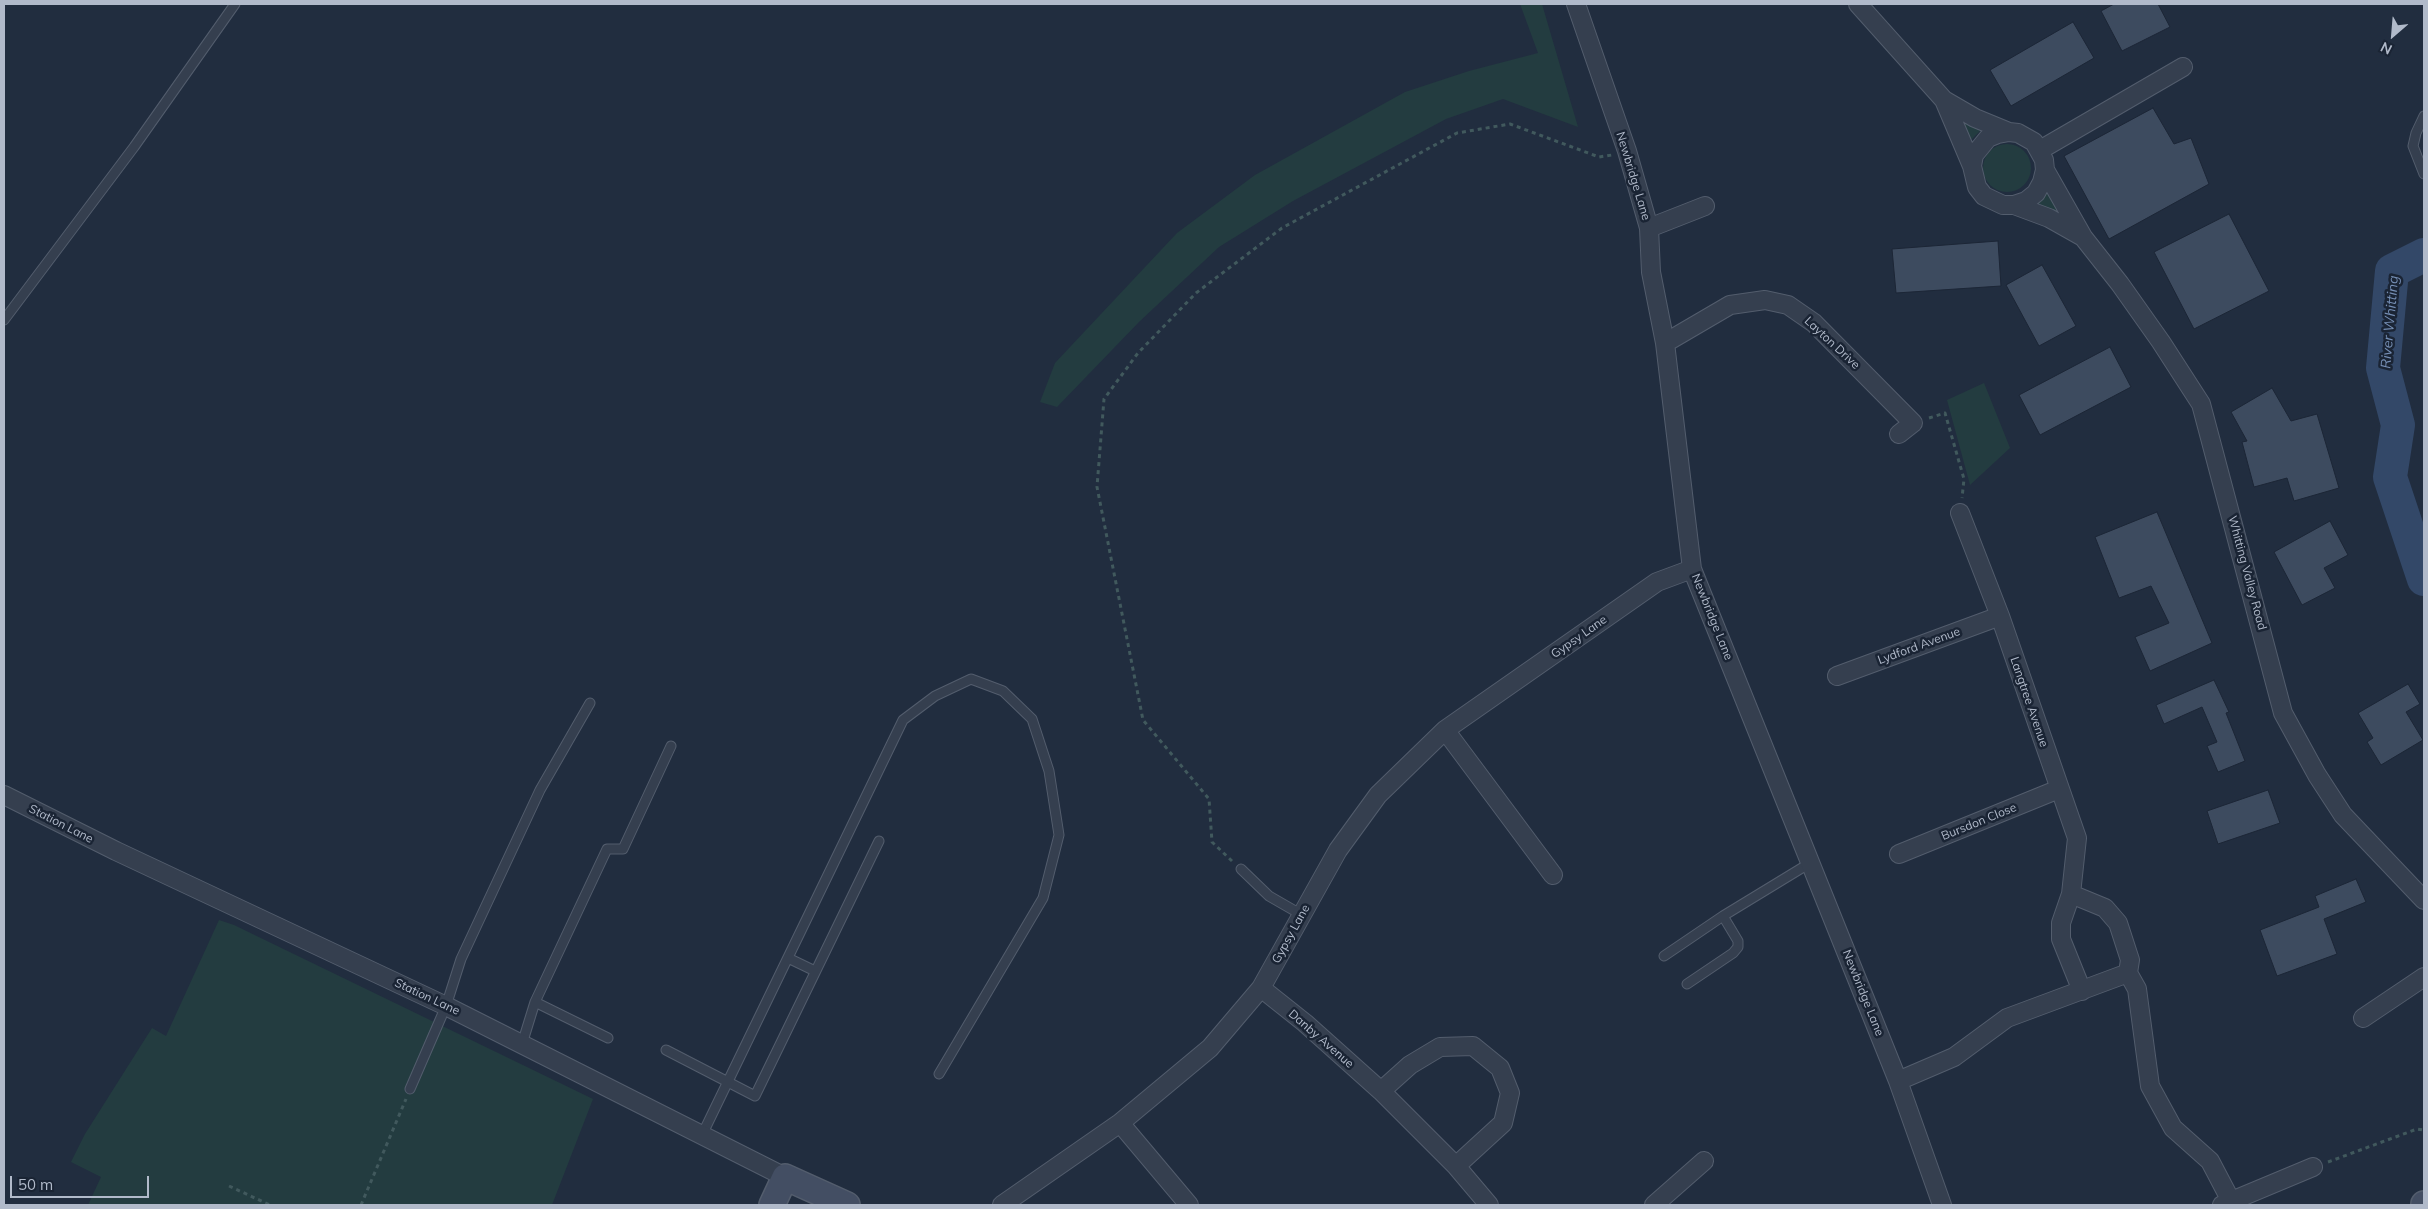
<!DOCTYPE html>
<html>
<head>
<meta charset="utf-8">
<style>
  body { margin:0 }
  #map { position:relative; width:2428px; height:1209px; overflow:hidden; background:#212d3f; font-family:Mulish,sans-serif }
  canvas { display:block }
  .frame { position:absolute; inset:0; border:5px solid #b1baca; pointer-events:none }
  .north { position:absolute; left:2368px; top:10px; width:50px; height:50px; -webkit-text-stroke:4px #1a2434; paint-order:stroke; rotate:207deg; font-size:14px; font-weight:700; line-height:20px; text-align:center; color:#b1baca }
  .north::after { content:''; display:block; margin:auto; width:18px; height:22px; background:#b1baca; clip-path:polygon(50% 0,100% 100%,50% 72%,0 100%) }
  .scale { position:absolute; left:10px; top:1176px; width:139px; height:22px; box-sizing:border-box; border:2px solid #b1baca; border-top:0; padding-left:6px; font-size:15px; line-height:18px; white-space:nowrap; color:#b1baca; -webkit-text-stroke:4px #1a2434; paint-order:stroke }
</style>
</head>
<body>
<div id="map">
<canvas width="2428" height="1209"></canvas>
<div class="frame"></div>
<div class="north">N</div>
<div class="scale">50 m</div>
</div>
<script>
const c = document.querySelector('canvas').getContext('2d');
c.lineJoin = 'round';
function fill(path, color) {
  c.fillStyle = color;
  c.fill(path, 'evenodd');
}
function shape(rows) {
  const path = new Path2D();
  for (const r of rows) {
    if (r.length === 3) {
      path.moveTo(r[0] + r[2], r[1]);
      path.arc(r[0], r[1], r[2], 0, 2 * Math.PI);
      continue;
    }
    path.moveTo(r[0], r[1]);
    for (let i = 2; i < r.length; i += 2) path.lineTo(r[i], r[i + 1]);
  }
  return path;
}
function stroke(path, color, width, dash) {
  c.strokeStyle = color;
  c.lineWidth = width;
  c.lineCap = dash ? 'butt' : 'round';
  c.setLineDash(dash || []);
  c.stroke(path);
}
function label(font, color, halo, rows, align = 'center') {
  c.font = font + ' Mulish,sans-serif';
  c.lineWidth = 5;
  c.setLineDash([]);
  c.textBaseline = 'middle';
  c.strokeStyle = halo;
  c.fillStyle = color;
  for (const [text, x, y, turn = 0] of rows) {
    c.save();
    c.translate(x, y);
    c.rotate((+turn || 0) * Math.PI / 180);
    c.textAlign = isNaN(turn) ? turn : align;
    if (halo) c.strokeText(text, 0, 0);
    c.fillText(text, 0, 0);
    c.restore();
  }
}
fill(shape([
  [1520,4,1542,4,1578,127,1503,99,1446,119,1293,201,1219,247,1139,322,1057,407,1040,402,1055,363,1177,233,1255,175,1405,92,1469,71,1538,53],
  [1958,115,1983,128,1969,142],
  [2007,168,24],
  [2048,189,2064,220,2034,206],
  [1984,383,2010,448,1970,485,1947,400],
  [219,920,234,925,593,1099,552,1205,88,1205,101,1177,71,1162,85,1134,152,1028,166,1036]
]), '#233c40');
stroke(shape([
  [2424,255,2392,271,2383,368,2398,425,2390,477,2424,579]
]), '#334868', 34);
const building = shape([
  [2114,4,2158,4,2170,27,2122,51,2101,11,2114,4],
  [2073,22,2094,58,2011,106,1990,70,2073,22],
  [2153,108,2174,144,2191,138,2209,184,2109,239,2064,156,2153,108],
  [2229,214,2269,291,2194,329,2154,252,2229,214],
  [1998,241,2001,286,1896,293,1892,249,1998,241],
  [2042,265,2076,326,2039,346,2006,285,2042,265],
  [2110,347,2131,387,2040,435,2019,395,2110,347],
  [2272,388,2291,421,2317,414,2339,488,2294,501,2287,478,2254,487,2242,442,2247,441,2231,412,2272,388],
  [2157,512,2212,643,2150,671,2135,637,2169,623,2151,586,2119,598,2095,537,2157,512],
  [2330,521,2348,555,2324,568,2335,588,2302,605,2274,552,2330,521],
  [2214,680,2229,712,2226,713,2245,761,2218,772,2207,746,2217,742,2202,707,2164,724,2156,705,2214,680],
  [2408,684,2420,704,2406,712,2423,740,2381,765,2367,742,2373,738,2358,713,2408,684],
  [2268,790,2280,823,2218,844,2207,811,2268,790],
  [2356,879,2366,902,2324,919,2337,954,2277,976,2260,930,2319,907,2315,896,2356,879]
]);
fill(building, '#3d4b5f');
stroke(building, '#1c2636', 1);
const lane = shape([
  [2424,116,2416,133,2413,146,2424,174],
  [4,320,134,147,235,4],
  [1241,869,1269,896,1302,915],
  [1664,956,1723,916],
  [788,958,815,971],
  [1687,984,1733,953,1738,947,1738,941,1723,916,1810,863],
  [535,1002,608,1038],
  [522,1044,535,1002,607,849,623,849,671,746],
  [666,1050,755,1096,879,841],
  [410,1089,446,1006,461,959,540,790,590,703],
  [702,1135,903,720,935,696,971,679,1003,691,1032,719,1049,771,1059,835,1043,898,939,1074]
]);
const street = shape([
  [1576,4,1627,151,1649,228,1651,272,1665,343,1692,569,1898,1081,1942,1205],
  [1858,4,1944,100,1972,166,1977,187,1984,196,2003,205,2014,205,2026,201,2036,193,2042,182,2045,170,2044,160,2034,142,2018,133,2009,132,1998,134,1988,138,1974,155,1972,166],
  [1944,100,1975,118,2009,132],
  [2040,150,2183,67],
  [2045,170,2083,237,2120,284,2161,342,2201,404,2283,713,2317,775,2343,815,2424,900],
  [2014,205,2049,218,2081,236],
  [1649,228,1705,206],
  [1665,343,1730,305,1765,300,1788,305,1814,323,1913,423,1899,434],
  [1960,513,2000,616,2077,838,2071,894,2061,923,2061,939,2082,991],
  [1837,676,2000,616],
  [1445,730,1553,875],
  [4,795,116,851,446,1006,785,1177],
  [1899,854,2059,789],
  [2071,894,2105,908,2118,923,2130,960,2128,973],
  [1261,988,1305,1023,1381,1091,1456,1166,1489,1205],
  [2363,1018,2424,977],
  [1898,1081,1954,1057,2007,1018,2128,973,2137,989,2150,1086,2173,1128,2210,1161,2231,1201],
  [1381,1091,1410,1065,1440,1047,1473,1046,1500,1068,1510,1093,1503,1123,1456,1166],
  [1120,1123,1189,1205],
  [1002,1205,1120,1123,1210,1048,1261,988,1338,850,1378,795,1445,730,1657,582,1692,569],
  [1654,1205,1704,1161],
  [2222,1205,2313,1167]
]);
const secondary = shape([
  [772,1205,785,1177,847,1205],
  [2424,1205,2424,1204]
]);
stroke(lane, '#535d6d', 11);
stroke(street, '#535d6d', 20);
stroke(secondary, '#535d6d', 28);
stroke(shape([
  [1929,418,1945,413,1964,479,1962,498],
  [1232,861,1212,842,1209,799,1143,720,1097,487,1104,399,1138,353,1196,293,1282,228,1457,133,1510,124,1599,157,1612,155],
  [2328,1162,2417,1129,2424,1130],
  [229,1186,270,1205],
  [361,1205,406,1099]
]), '#41595d', 3, [4, 4]);
stroke(lane, '#353f4f', 9);
stroke(street, '#353f4f', 18);
stroke(secondary, '#434e63', 25);
label('12px', '#b1baca', '#1a2434', [
  ["Newbridge Lane",1633,176,73],
  ["Layton Drive",1832,343,43],
  ["Whitting Valley Road",2247,573,75],
  ["Newbridge Lane",1712,617,68],
  ["Gypsy Lane",1579,637,-35],
  ["Lydford Avenue",1919,646,-20],
  ["Langtree Avenue",2029,702,71],
  ["Bursdon Close",1979,822,-22],
  ["Station Lane",61,824,27],
  ["Gypsy Lane",1291,934,-61],
  ["Newbridge Lane",1863,993,68],
  ["Station Lane",427,997,25],
  ["Danby Avenue",1321,1039,41]
]);
label('italic 14px', '#768fb5', '#1a2434', [
  ["River Whitting",2390,322,-85]
]);
</script>
</body>
</html>
